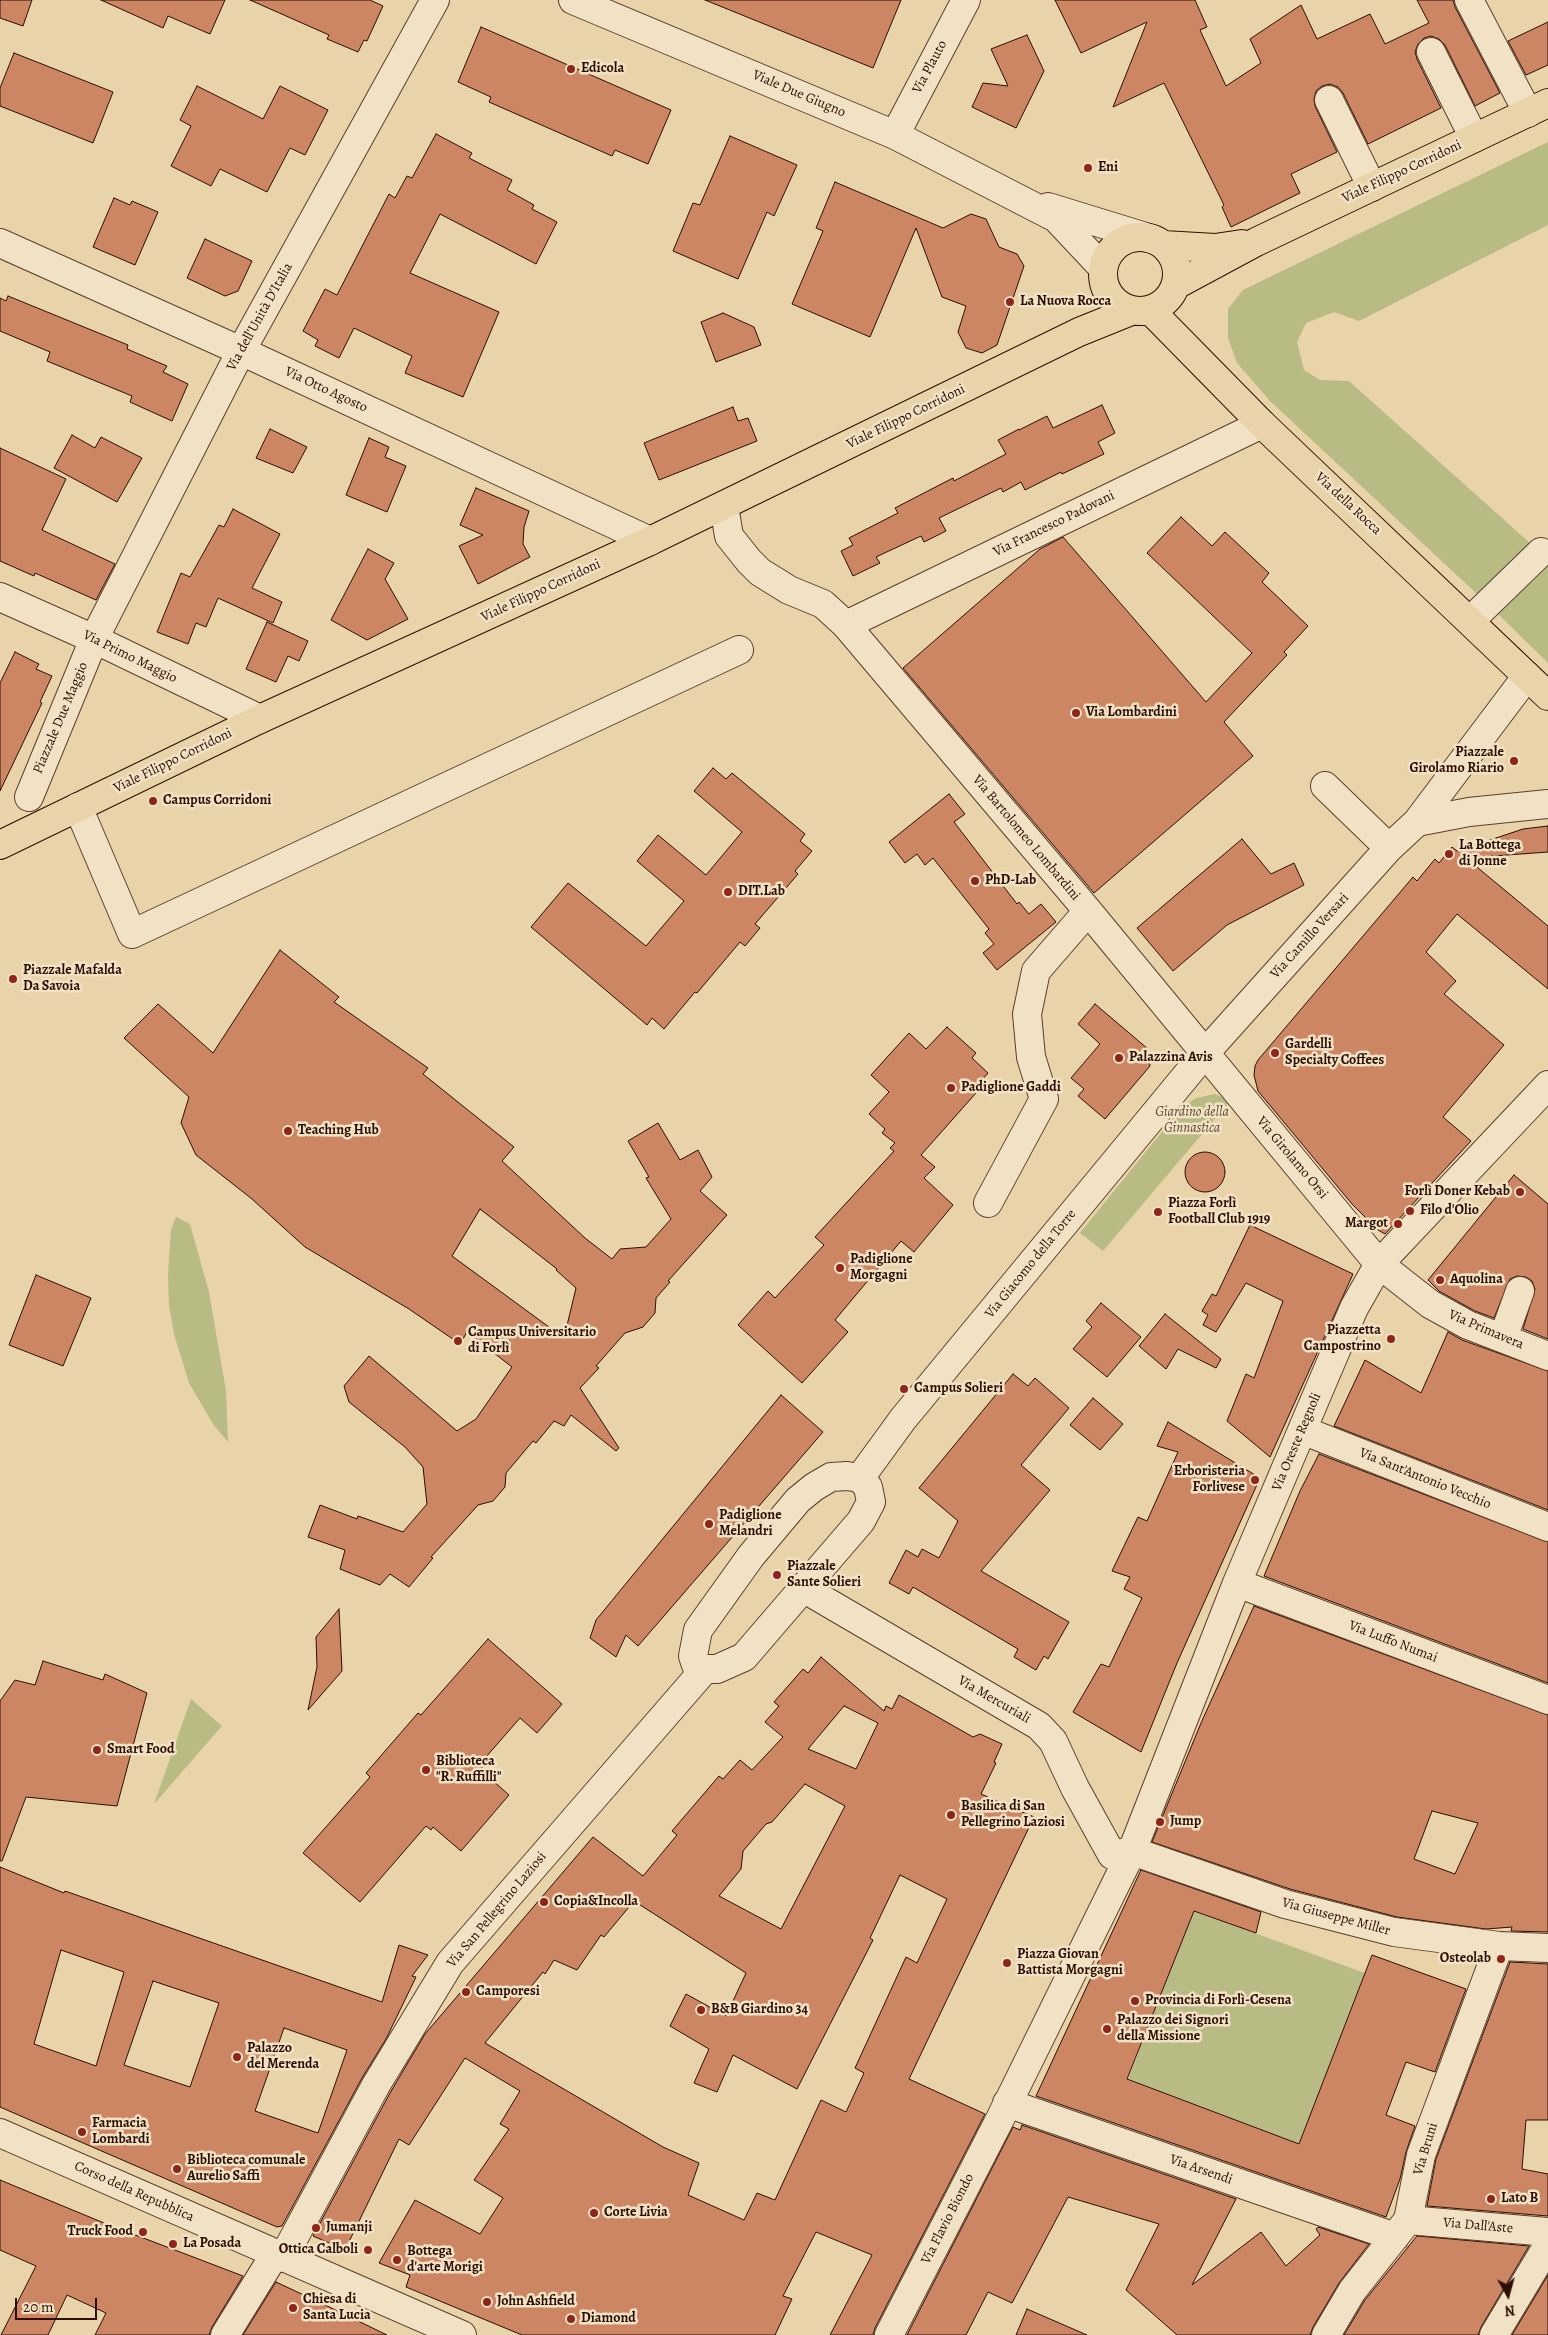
<!DOCTYPE html>
<html>
<head>
<meta charset="utf-8">
<style>
  body { margin:0 }
  #map { position:relative; width:1548px; height:2335px; overflow:hidden; background:#e9d3a8; font-family:Alegreya,serif }
  canvas { display:block }
  .north { position:absolute; left:1483px; top:2270px; width:50px; height:50px; -webkit-text-stroke:4px #f1e2c6; paint-order:stroke; rotate:173deg; font-size:14px; font-weight:700; line-height:20px; text-align:center; color:#2c0e02 }
  .north::after { content:''; display:block; margin:auto; width:18px; height:22px; background:#2c0e02; clip-path:polygon(50% 0,100% 100%,50% 72%,0 100%) }
  .scale { position:absolute; left:15px; top:2298px; width:82px; height:22px; box-sizing:border-box; border:2px solid #2c0e02; border-top:0; padding-left:6px; font-size:15px; line-height:18px; white-space:nowrap; color:#2c0e02; -webkit-text-stroke:4px #f1e2c6; paint-order:stroke }
</style>
</head>
<body>
<div id="map">
<canvas width="1548" height="2335"></canvas>
<div class="north">N</div>
<div class="scale">20 m</div>
</div>
<script>
const c = document.querySelector('canvas').getContext('2d');
c.lineJoin = 'round';
function fill(path, color) {
  c.fillStyle = color;
  c.fill(path, 'evenodd');
}
function shape(rows) {
  const path = new Path2D();
  for (const r of rows) {
    if (r.length === 3) {
      path.moveTo(r[0] + r[2], r[1]);
      path.arc(r[0], r[1], r[2], 0, 2 * Math.PI);
      continue;
    }
    path.moveTo(r[0], r[1]);
    for (let i = 2; i < r.length; i += 2) path.lineTo(r[i], r[i + 1]);
  }
  return path;
}
function stroke(path, color, width, dash) {
  c.strokeStyle = color;
  c.lineWidth = width;
  c.lineCap = dash ? 'butt' : 'round';
  c.setLineDash(dash || []);
  c.stroke(path);
}
function label(font, color, halo, rows, align = 'center') {
  c.font = font + ' Alegreya,serif';
  c.lineWidth = 5;
  c.setLineDash([]);
  c.textBaseline = 'middle';
  c.strokeStyle = halo;
  c.fillStyle = color;
  for (const [text, x, y, turn = 0] of rows) {
    c.save();
    c.translate(x, y);
    c.rotate((+turn || 0) * Math.PI / 180);
    c.textAlign = isNaN(turn) ? turn : align;
    if (halo) c.strokeText(text, 0, 0);
    c.fillText(text, 0, 0);
    c.restore();
  }
}
fill(shape([
  [1548,142,1548,225,1359,321,1334,312,1306,323,1297,342,1304,370,1320,380,1349,381,1531,544,1477,594,1270,401,1237,363,1228,338,1228,309,1243,290],
  [1545,562,1548,565,1548,663,1497,613],
  [1215,1094,1230,1101,1103,1251,1080,1233,1182,1107,1196,1098],
  [176,1217,190,1224,209,1292,226,1391,228,1442,213,1424,189,1383,174,1334,169,1305,168,1274,171,1230],
  [191,1699,222,1726,154,1804],
  [1194,1911,1365,1973,1299,2144,1128,2079]
]), '#b9bb85');
const building = shape([
  [0,0,32,0,23,26,0,18,0,0],
  [101,0,225,0,210,34,168,16,163,28,101,0],
  [250,0,370,0,383,6,367,41,364,40,358,52,327,39,329,35,250,0],
  [705,0,901,0,873,68,705,0],
  [1055,0,1195,0,1207,27,1200,30,1226,86,1261,63,1250,39,1301,5,1317,39,1370,14,1385,44,1429,23,1417,0,1453,0,1455,7,1500,93,1475,106,1445,45,1439,39,1431,36,1424,38,1418,44,1415,52,1417,59,1441,108,1368,144,1343,93,1338,87,1330,84,1322,86,1316,91,1314,99,1315,106,1337,152,1291,174,1300,193,1231,227,1222,207,1224,205,1164,83,1113,107,1147,22,1081,53,1055,0],
  [1548,22,1548,65,1526,75,1508,41,1548,22],
  [481,27,671,110,648,164,615,150,612,156,489,102,491,97,458,82,481,27],
  [1027,35,1044,71,1016,128,972,107,983,83,1008,86,991,49,1027,35],
  [14,53,113,92,93,143,0,106,0,88,14,53],
  [197,86,263,119,280,86,328,110,305,155,290,148,267,192,220,169,211,186,171,166,191,126,180,120,197,86],
  [436,134,472,153,469,158,512,180,507,190,534,205,532,209,557,222,536,264,440,214,410,273,499,312,463,397,405,373,412,356,354,328,339,358,315,346,318,340,303,331,325,289,337,295,389,194,395,198,407,176,412,178,436,134],
  [730,136,797,165,774,216,767,212,738,279,673,251,693,203,700,205,730,136],
  [835,182,943,228,971,214,986,219,999,247,1017,254,1024,266,997,345,982,353,966,348,958,332,966,306,942,297,916,228,870,337,792,304,823,231,816,228,835,182],
  [114,198,130,205,132,201,158,212,135,265,93,247,114,198],
  [205,239,252,261,238,291,225,296,187,278,205,239],
  [8,296,128,345,127,349,167,366,163,372,188,384,172,421,130,402,132,396,47,361,50,352,0,331,0,298,6,301,8,296],
  [723,313,754,327,761,345,716,362,701,322,723,313],
  [1102,405,1115,433,1098,442,1104,454,1062,474,1061,472,1025,490,1021,482,1003,492,1001,488,939,518,946,531,924,542,921,536,876,557,880,563,853,576,841,551,853,545,849,538,898,513,895,508,953,478,954,481,1006,454,998,440,1019,429,1019,430,1047,416,1053,428,1102,405],
  [733,407,738,421,748,418,757,441,659,480,644,443,733,407],
  [270,429,307,447,293,473,256,458,270,429],
  [72,435,95,448,101,437,142,458,117,502,54,468,72,435],
  [369,438,389,447,385,457,406,466,387,512,346,495,369,438],
  [0,448,66,479,42,530,115,564,96,600,35,573,34,576,0,561,0,448],
  [476,488,529,511,524,527,523,544,530,557,478,584,459,546,483,535,460,525,476,488],
  [233,509,280,534,252,588,282,602,273,623,218,598,206,627,196,623,188,644,157,632,181,573,190,577,219,525,224,527,233,509],
  [1181,517,1212,546,1225,532,1269,573,1262,582,1308,626,1284,652,1287,655,1224,722,1253,756,1094,893,903,668,1040,549,1063,537,1206,702,1252,653,1147,553,1181,517],
  [368,549,394,563,385,579,408,619,367,640,331,620,368,549],
  [267,622,308,641,299,661,288,656,276,682,246,669,267,622],
  [15,652,39,664,36,669,52,676,40,702,42,703,0,791,0,683,15,652],
  [713,768,726,779,732,773,805,834,800,841,812,851,795,871,798,874,755,924,760,928,745,946,740,942,697,993,695,992,664,1029,652,1018,647,1025,531,927,568,883,646,946,684,901,637,861,658,835,706,875,742,832,694,791,713,768],
  [949,794,965,814,954,822,1017,904,1019,902,1029,914,1041,904,1056,922,997,970,983,953,994,944,985,933,989,929,933,858,925,865,917,854,905,863,889,842,949,794],
  [1548,826,1548,852,1466,858,1548,926,1548,989,1457,914,1426,952,1456,981,1444,994,1504,1045,1443,1117,1471,1141,1385,1234,1378,1230,1352,1204,1258,1091,1254,1075,1255,1066,1258,1060,1413,877,1417,881,1435,859,1439,863,1452,847,1457,851,1523,829,1548,826],
  [1242,839,1271,874,1294,863,1304,885,1227,925,1173,971,1137,928,1242,839],
  [280,950,339,997,334,1002,428,1068,423,1074,514,1147,502,1161,585,1238,612,1259,620,1249,646,1247,671,1219,646,1178,649,1177,628,1141,658,1123,680,1160,698,1150,712,1177,700,1191,727,1215,668,1281,670,1282,656,1298,655,1313,643,1327,625,1333,596,1366,599,1368,580,1388,619,1448,616,1451,571,1415,564,1426,554,1421,536,1443,533,1441,506,1473,505,1487,493,1501,478,1505,431,1557,433,1558,409,1587,390,1574,380,1585,340,1569,345,1550,308,1537,320,1505,357,1519,358,1516,403,1532,427,1504,423,1467,405,1447,349,1402,344,1386,369,1356,457,1431,476,1419,512,1367,467,1332,460,1344,409,1309,305,1247,252,1199,196,1155,181,1123,189,1097,124,1038,158,1004,213,1053,280,950],
  [480,1209,557,1269,556,1270,576,1288,564,1338,452,1256,480,1209],
  [1095,1004,1148,1049,1150,1066,1105,1119,1078,1096,1084,1089,1071,1078,1100,1044,1078,1024,1095,1004],
  [947,1027,976,1053,972,1058,988,1073,981,1081,984,1084,921,1155,935,1167,924,1178,953,1205,914,1252,901,1241,835,1320,848,1332,802,1383,738,1325,768,1291,775,1298,824,1245,815,1237,894,1151,890,1148,895,1143,882,1133,885,1129,869,1114,889,1092,871,1075,909,1033,926,1049,947,1027],
  [1205,1172,20],
  [1514,1175,1548,1204,1548,1339,1523,1329,1535,1289,1532,1281,1526,1277,1517,1276,1510,1279,1494,1318,1475,1311,1439,1291,1428,1280,1514,1175],
  [1250,1225,1353,1274,1270,1457,1227,1421,1246,1374,1254,1378,1283,1301,1246,1283,1216,1332,1203,1325,1208,1315,1202,1311,1212,1294,1216,1296,1250,1225],
  [36,1275,91,1298,63,1366,9,1345,36,1275],
  [1101,1303,1141,1337,1107,1377,1073,1349,1092,1327,1086,1321,1101,1303],
  [1165,1314,1221,1359,1216,1368,1178,1349,1166,1369,1139,1346,1165,1314],
  [1448,1332,1462,1340,1548,1371,1548,1510,1334,1426,1365,1360,1421,1393,1448,1332],
  [1013,1374,1028,1386,1035,1378,1069,1408,1021,1465,1050,1490,981,1571,1069,1622,1048,1659,1044,1656,1036,1670,1014,1657,1018,1649,913,1587,909,1594,889,1583,906,1550,918,1557,922,1549,939,1558,958,1521,919,1488,1013,1374],
  [781,1395,823,1432,638,1646,626,1635,616,1657,590,1638,596,1620,781,1395],
  [1093,1398,1123,1424,1100,1450,1070,1425,1093,1398],
  [1168,1422,1260,1478,1177,1663,1141,1752,1073,1712,1101,1664,1109,1667,1142,1598,1124,1589,1130,1577,1112,1571,1138,1517,1147,1521,1178,1452,1157,1446,1168,1422],
  [1319,1454,1548,1542,1548,1683,1264,1576,1300,1491,1319,1454],
  [1254,1606,1548,1715,1548,1932,1511,1931,1512,1927,1486,1929,1397,1917,1290,1889,1152,1842,1201,1723,1254,1606],
  [1432,1811,1478,1823,1455,1874,1414,1859,1432,1811],
  [339,1609,342,1671,308,1710,317,1667,316,1637,339,1609],
  [488,1639,562,1704,537,1733,520,1718,479,1765,484,1769,482,1771,509,1795,461,1851,433,1827,431,1830,426,1826,360,1902,303,1853,370,1777,366,1773,418,1713,421,1715,488,1639],
  [821,1657,884,1711,886,1706,892,1709,899,1695,973,1737,980,1734,1002,1744,994,1762,996,1763,981,1794,1034,1817,909,2079,985,2114,875,2328,873,2335,830,2335,872,2255,816,2232,783,2296,792,2299,775,2335,522,2335,406,2287,410,2275,379,2263,415,2200,480,2234,503,2198,474,2180,509,2129,500,2124,520,2091,465,2058,409,2145,399,2139,345,2250,313,2236,390,2093,425,2034,593,1837,643,1876,677,1835,672,1831,719,1776,723,1779,740,1760,752,1770,783,1737,765,1722,779,1706,774,1702,803,1669,808,1673,821,1657],
  [844,1706,878,1723,856,1769,808,1749,844,1706],
  [805,1784,845,1806,781,1929,719,1896,741,1869,743,1851,766,1824,772,1822,805,1784],
  [900,1875,947,1899,917,1963,906,1957,855,2068,864,2073,846,2112,821,2100,775,2200,757,2193,744,2220,688,2195,699,2163,663,2147,485,2043,543,1972,545,1974,554,1960,577,1970,601,1935,604,1937,634,1901,746,1973,726,2016,686,1994,670,2026,709,2049,694,2083,717,2092,733,2055,797,2089,873,1940,870,1938,900,1875],
  [43,1661,103,1680,105,1674,147,1693,117,1806,26,1797,2,1861,0,1861,0,1701,15,1680,35,1685,43,1661],
  [0,1867,64,1893,65,1891,382,2002,399,1945,428,1955,412,1976,416,1977,386,2039,362,2078,282,2226,277,2227,0,2107,0,1867],
  [61,1950,124,1972,96,2066,34,2044,61,1950],
  [153,1981,219,2003,190,2087,124,2065,153,1981],
  [284,2028,347,2050,318,2133,255,2111,284,2028],
  [1141,1870,1261,1912,1256,1933,1194,1911,1127,2079,1299,2144,1372,1955,1466,1989,1435,2072,1406,2062,1386,2115,1415,2126,1406,2152,1400,2179,1386,2217,1036,2096,1141,1870],
  [1510,1962,1548,1964,1548,2120,1526,2120,1522,2169,1548,2174,1548,2216,1427,2206,1436,2159,1510,1962],
  [1022,2125,1236,2199,1192,2285,1261,2232,1286,2266,1320,2235,1316,2229,1318,2227,1369,2244,1339,2283,1313,2327,1310,2335,1177,2335,1126,2290,1159,2224,1068,2197,1012,2303,988,2292,966,2335,907,2335,1013,2127,1020,2130,1022,2125],
  [0,2180,104,2223,243,2276,212,2327,209,2335,95,2335,106,2313,67,2295,48,2335,1,2335,36,2266,0,2250,0,2180],
  [1417,2236,1529,2246,1481,2327,1478,2335,1344,2335,1365,2300,1417,2236],
  [1548,2275,1548,2335,1512,2335,1548,2275],
  [276,2282,325,2305,387,2335,243,2335,276,2282],
  [1027,2309,1087,2335,1016,2335,1027,2309]
]);
fill(building, '#cd8663');
stroke(building, '#2c0e02', 1);
const minor = shape([
  [573,0,895,135,1056,218,1103,268],
  [1469,0,1528,113],
  [1431,52,1474,138],
  [1329,100,1372,187],
  [895,135,966,0],
  [1048,207,1152,239],
  [0,243,241,351,650,541],
  [724,506,729,536,749,561,760,572,789,590,823,604,846,625,1088,911,1379,1264,1430,1304,1468,1325,1548,1356],
  [0,597,94,639,260,719],
  [1471,620,1541,552],
  [846,625,1262,424],
  [1325,786,1389,848],
  [29,797,94,639,241,351,435,0],
  [78,807,132,934,739,650],
  [1417,822,1469,812,1548,804],
  [988,1203,1044,1099,1031,1057,1027,1014,1036,971,1088,911],
  [1503,1338,1520,1291],
  [1302,1430,1548,1527],
  [847,1476,860,1478,868,1487,871,1502,861,1521,744,1657,717,1669,705,1669,696,1665,693,1656,698,1630,751,1556,798,1500,814,1487,831,1477,847,1476],
  [860,1478,903,1419,1205,1053,1389,848,1417,822,1527,676],
  [1237,1583,1548,1700],
  [803,1588,1039,1726,1053,1741,1075,1788,1112,1855,1132,1851,1285,1904,1394,1932,1499,1946,1548,1948],
  [1007,2103,1395,2237],
  [0,2133,462,2335],
  [1408,2220,1548,2232],
  [283,2258,376,2085,450,1963,705,1669],
  [225,2335,275,2254],
  [889,2335,1000,2119,1132,1851,1237,1583,1354,1308,1379,1264,1548,1085],
  [1326,2335,1352,2291,1408,2220,1421,2155,1499,1946],
  [1494,2335,1548,2245]
]);
const major = shape([
  [1140,274,37],
  [1163,245,1215,248,1242,244],
  [1176,285,1256,242,1548,103],
  [1150,310,1262,424,1548,696],
  [0,845,260,719,650,541,1079,332,1131,311]
]);
stroke(minor, '#5b3f2c', 30);
stroke(major, '#2c0e02', 30);
stroke(minor, '#f1e2c6', 28);
stroke(major, '#e9d3a8', 28);
for (const [x, y, r, color] of [
  [571,69,5,"#8f2418"],
  [1088,168,5,"#8f2418"],
  [1010,302,5,"#8f2418"],
  [1076,713,5,"#8f2418"],
  [1514,761,5,"#8f2418"],
  [153,801,5,"#8f2418"],
  [1449,854,5,"#8f2418"],
  [975,881,5,"#8f2418"],
  [728,892,5,"#8f2418"],
  [13,979,5,"#8f2418"],
  [1275,1053,5,"#8f2418"],
  [1119,1058,5,"#8f2418"],
  [951,1088,5,"#8f2418"],
  [288,1131,5,"#8f2418"],
  [1520,1192,5,"#8f2418"],
  [1410,1211,5,"#8f2418"],
  [1158,1212,5,"#8f2418"],
  [1398,1224,5,"#8f2418"],
  [840,1268,5,"#8f2418"],
  [1440,1280,5,"#8f2418"],
  [1391,1339,5,"#8f2418"],
  [458,1341,5,"#8f2418"],
  [904,1389,5,"#8f2418"],
  [1255,1480,5,"#8f2418"],
  [709,1524,5,"#8f2418"],
  [777,1575,5,"#8f2418"],
  [97,1750,5,"#8f2418"],
  [426,1770,5,"#8f2418"],
  [951,1815,5,"#8f2418"],
  [1160,1822,5,"#8f2418"],
  [544,1902,5,"#8f2418"],
  [1501,1959,5,"#8f2418"],
  [1007,1963,5,"#8f2418"],
  [466,1992,5,"#8f2418"],
  [1135,2001,5,"#8f2418"],
  [701,2010,5,"#8f2418"],
  [1107,2029,5,"#8f2418"],
  [237,2057,5,"#8f2418"],
  [82,2132,5,"#8f2418"],
  [177,2169,5,"#8f2418"],
  [1491,2199,5,"#8f2418"],
  [594,2213,5,"#8f2418"],
  [316,2228,5,"#8f2418"],
  [143,2232,5,"#8f2418"],
  [173,2244,5,"#8f2418"],
  [368,2250,5,"#8f2418"],
  [397,2260,5,"#8f2418"],
  [487,2302,5,"#8f2418"],
  [293,2308,5,"#8f2418"],
  [571,2319,5,"#8f2418"]
]) {
  const dot = new Path2D();
  dot.arc(x, y, r, 0, 2 * Math.PI);
  c.fillStyle = color;
  c.fill(dot);
  stroke(dot, '#f1e2c6', 2);
}
label('14px', '#2c0e02', '#f1e2c6', [
  ["Via Plauto",930,67,-62],
  ["Viale Due Giugno",799,94,23],
  ["Viale Filippo Corridoni",1402,172,-25],
  ["Via dell'Unità D'Italia",260,317,-61],
  ["Via Otto Agosto",326,390,25],
  ["Viale Filippo Corridoni",906,417,-26],
  ["Via della Rocca",1348,504,43],
  ["Via Francesco Padovani",1054,524,-26],
  ["Viale Filippo Corridoni",541,591,-25],
  ["Via Primo Maggio",130,657,26],
  ["Piazzale Due Maggio",61,718,-67],
  ["Viale Filippo Corridoni",173,761,-26],
  ["Via Bartolomeo Lombardini",1026,838,50],
  ["Via Camillo Versari",1310,936,-48],
  ["Via Girolamo Orsi",1292,1158,50],
  ["Via Giacomo della Torre",1031,1264,-51],
  ["Via Primavera",1486,1330,23],
  ["Via Oreste Regnoli",1297,1442,-67],
  ["Via Sant'Antonio Vecchio",1425,1479,22],
  ["Via Luffo Numai",1393,1642,21],
  ["Via Mercuriali",994,1700,30],
  ["Via San Pellegrino Laziosi",497,1910,-50],
  ["Via Giuseppe Miller",1336,1917,15],
  ["Via Bruni",1426,2149,-73],
  ["Via Arsendi",1201,2170,19],
  ["Corso della Repubblica",134,2192,24],
  ["Via Flavio Biondo",948,2219,-63],
  ["Via Dall'Aste",1478,2226,5]
]);
label('bold 14px', '#2c0e02', '#f1e2c6', [
  ["Edicola",581,69],
  ["Eni",1098,168],
  ["La Nuova Rocca",1020,302],
  ["Via Lombardini",1086,713],
  ["Piazzale",1504,753,"right"],
  ["Girolamo Riario",1504,769,"right"],
  ["Campus Corridoni",163,801],
  ["La Bottega",1459,846],
  ["di Jonne",1459,862],
  ["PhD-Lab",985,881],
  ["DIT.Lab",738,892],
  ["Piazzale Mafalda",23,971],
  ["Da Savoia",23,987],
  ["Gardelli",1285,1045],
  ["Specialty Coffees",1285,1061],
  ["Palazzina Avis",1129,1058],
  ["Padiglione Gaddi",961,1088],
  ["Teaching Hub",298,1131],
  ["Forlì Doner Kebab",1510,1192,"right"],
  ["Piazza Forlì",1168,1204],
  ["Football Club 1919",1168,1220],
  ["Filo d'Olio",1420,1211],
  ["Margot",1388,1224,"right"],
  ["Padiglione",850,1260],
  ["Morgagni",850,1276],
  ["Aquolina",1450,1280],
  ["Piazzetta",1381,1331,"right"],
  ["Campostrino",1381,1347,"right"],
  ["Campus Universitario",468,1333],
  ["di Forlì",468,1349],
  ["Campus Solieri",914,1389],
  ["Erboristeria",1245,1472,"right"],
  ["Forlivese",1245,1488,"right"],
  ["Padiglione",719,1516],
  ["Melandri",719,1532],
  ["Piazzale",787,1567],
  ["Sante Solieri",787,1583],
  ["Smart Food",107,1750],
  ["Biblioteca",436,1762],
  ["\"R. Ruffilli\"",436,1778],
  ["Basilica di San",961,1807],
  ["Pellegrino Laziosi",961,1823],
  ["Jump",1170,1822],
  ["Copia&Incolla",554,1902],
  ["Piazza Giovan",1017,1955],
  ["Battista Morgagni",1017,1971],
  ["Osteolab",1491,1959,"right"],
  ["Camporesi",476,1992],
  ["Provincia di Forlì-Cesena",1145,2001],
  ["B&B Giardino 34",711,2010],
  ["Palazzo dei Signori",1117,2021],
  ["della Missione",1117,2037],
  ["Palazzo",247,2049],
  ["del Merenda",247,2065],
  ["Farmacia",92,2124],
  ["Lombardi",92,2140],
  ["Biblioteca comunale",187,2161],
  ["Aurelio Saffi",187,2177],
  ["Lato B",1501,2199],
  ["Corte Livia",604,2213],
  ["Jumanji",326,2228],
  ["Truck Food",133,2232,"right"],
  ["La Posada",183,2244],
  ["Ottica Calboli",358,2250,"right"],
  ["Bottega",407,2252],
  ["d'arte Morigi",407,2268],
  ["Chiesa di",303,2300],
  ["Santa Lucia",303,2316],
  ["John Ashfield",497,2302],
  ["Diamond",581,2319]
], 'left');
label('italic 14px', '#5d4b30', '#f1e2c6', [
  ["Giardino della",1192,1113],
  ["Ginnastica",1192,1129]
]);
</script>
</body>
</html>
